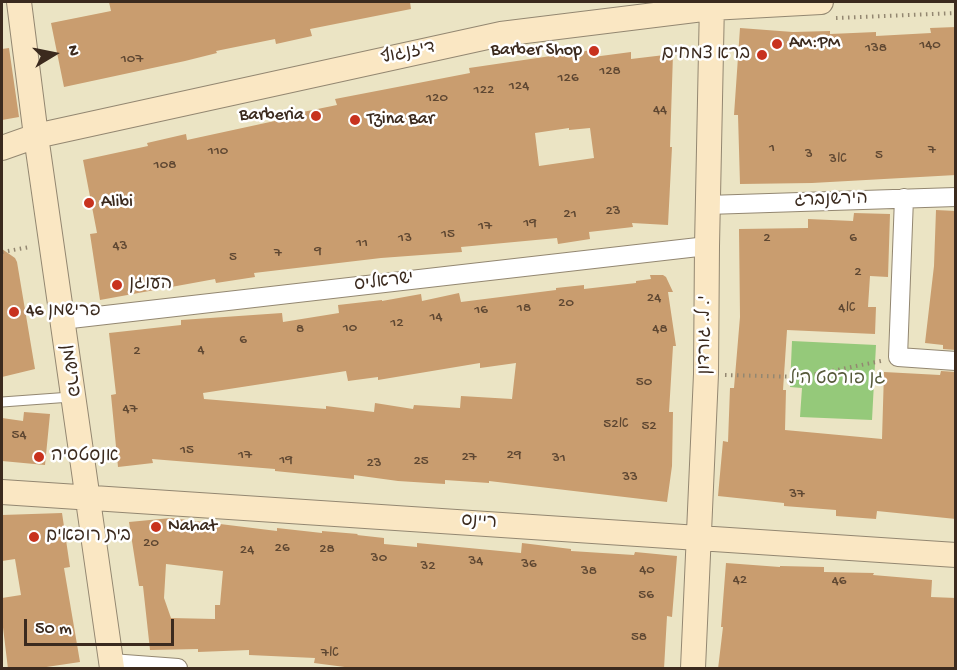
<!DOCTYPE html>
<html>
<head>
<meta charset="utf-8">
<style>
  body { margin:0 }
  #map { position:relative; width:957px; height:670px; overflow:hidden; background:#ebe4c4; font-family:"Gochi Hand",sans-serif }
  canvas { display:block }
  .frame { position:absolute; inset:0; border:3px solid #3b2a1e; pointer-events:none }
  .north { position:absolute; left:24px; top:24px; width:60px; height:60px; -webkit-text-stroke:4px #fff; paint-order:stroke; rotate:80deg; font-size:16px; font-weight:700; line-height:24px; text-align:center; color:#3b2a1e }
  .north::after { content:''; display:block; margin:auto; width:21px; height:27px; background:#3b2a1e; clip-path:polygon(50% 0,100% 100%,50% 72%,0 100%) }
  .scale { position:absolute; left:24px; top:619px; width:150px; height:27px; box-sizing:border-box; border:3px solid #3b2a1e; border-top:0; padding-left:8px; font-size:18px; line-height:21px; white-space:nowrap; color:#3b2a1e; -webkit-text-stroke:4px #fff; paint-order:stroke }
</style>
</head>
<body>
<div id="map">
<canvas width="957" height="670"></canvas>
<div class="frame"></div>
<div class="north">N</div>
<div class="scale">50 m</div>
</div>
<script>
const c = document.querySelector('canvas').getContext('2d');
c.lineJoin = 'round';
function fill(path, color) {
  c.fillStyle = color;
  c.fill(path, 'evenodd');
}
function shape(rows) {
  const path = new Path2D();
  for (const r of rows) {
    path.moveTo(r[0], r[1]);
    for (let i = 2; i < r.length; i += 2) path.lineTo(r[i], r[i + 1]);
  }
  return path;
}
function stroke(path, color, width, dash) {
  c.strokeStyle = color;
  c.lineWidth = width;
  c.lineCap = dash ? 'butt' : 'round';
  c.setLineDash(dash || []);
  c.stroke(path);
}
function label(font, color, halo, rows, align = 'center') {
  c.font = font + ' "Gochi Hand","Playpen Sans Hebrew",sans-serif';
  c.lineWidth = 5;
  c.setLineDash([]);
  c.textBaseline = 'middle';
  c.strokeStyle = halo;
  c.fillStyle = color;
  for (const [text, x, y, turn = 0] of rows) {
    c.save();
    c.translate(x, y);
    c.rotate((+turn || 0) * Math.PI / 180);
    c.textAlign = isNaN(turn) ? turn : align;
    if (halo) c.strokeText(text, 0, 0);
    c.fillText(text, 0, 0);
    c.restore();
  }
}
fill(shape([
  [792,341,876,345,872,420,800,417,802,388,790,387]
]), '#95c97a');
fill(shape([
  [109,2,410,2,411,9,310,29,312,36,276,44,275,39,216,51,217,53,185,61,64,87,51,23,111,11],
  [956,27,956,175,812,183,740,184,738,115,734,115,740,28,793,32,830,31,830,34,876,32,876,36,931,33,930,28],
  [9,48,19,117,2,120,2,49],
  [592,50,593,57,631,52,631,59,673,54,670,147,672,147,668,225,632,223,633,227,589,232,590,239,558,244,557,238,461,247,462,252,381,258,254,273,255,277,216,283,215,279,100,300,90,234,97,233,83,160,148,146,147,143,186,134,187,140,293,117,293,114,337,105,335,99,470,73,469,68],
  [569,128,569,130,590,128,594,158,539,166,535,133],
  [936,210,956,211,956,350,943,349,943,345,925,343,934,266],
  [854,213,890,214,888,277,870,276,868,307,876,307,875,334,787,330,783,390,786,390,785,430,882,439,884,372,940,375,941,371,956,372,956,519,877,511,876,519,836,516,836,510,784,506,784,503,718,496,723,441,728,442,730,388,734,388,740,317,739,229,808,228,808,219,853,221],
  [2,249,15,258,17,262,35,369,2,377],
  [650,275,663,275,666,277,673,292,668,292,676,346,673,346,669,412,673,412,672,466,667,502,489,481,489,483,445,480,445,484,398,481,354,475,354,479,275,471,275,469,152,459,153,463,118,467,111,395,116,394,109,333,181,325,181,320,282,313,283,322,339,313,338,305,382,300,382,301,421,294,422,301,459,293,461,302,556,290,556,288,584,285,584,289,636,283,636,281,651,279],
  [480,363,480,368,516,363,512,399,461,396,460,408,414,405,413,409,375,403,374,412,326,406,326,409,204,399,203,393,346,371,348,381,378,377,378,380],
  [24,412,50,414,45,465,2,461,2,418,23,421],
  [62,513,70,567,64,568,80,662,33,669,8,669,2,619,2,598,21,595,15,559,2,561,2,515],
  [171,518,277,531,277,528,322,533,322,531,358,534,357,535,384,538,384,544,417,547,417,543,521,553,522,543,571,549,571,551,634,555,635,552,677,556,672,617,667,616,664,669,360,669,314,663,315,658,249,655,249,650,198,652,198,649,150,650,143,586,139,586,129,522],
  [166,564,223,571,220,605,215,605,215,619,171,618,164,598],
  [726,563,780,567,780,566,824,567,824,572,874,573,873,575,932,580,931,597,956,598,956,669,718,669,723,627,721,627]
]), '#c99d6f');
const lane = shape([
  [2,402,71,397]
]);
const street = shape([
  [904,198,898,357,956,361],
  [707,205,956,197],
  [62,320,707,246],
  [111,663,178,668]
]);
const secondary = shape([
  [19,2,36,136,112,668],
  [2,148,36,136,501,34,711,8,821,2],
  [2,492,956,555],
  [693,668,706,374,707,246,712,2]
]);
stroke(lane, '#938771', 11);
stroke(street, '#938771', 20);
stroke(secondary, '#938771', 26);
stroke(shape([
  [836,18,956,13],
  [2,252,30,247],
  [725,375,802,377,881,361]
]), '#938771', 4, [1.5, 4.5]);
stroke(lane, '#fff', 9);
stroke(street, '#fff', 18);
stroke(secondary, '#fae7c3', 24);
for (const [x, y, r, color] of [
  [777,44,6,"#c8321e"],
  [594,51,6,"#c8321e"],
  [762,55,6,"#c8321e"],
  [316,116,6,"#c8321e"],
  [355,120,6,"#c8321e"],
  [89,203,6,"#c8321e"],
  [117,285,6,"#c8321e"],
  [14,312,6,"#c8321e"],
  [39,457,6,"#c8321e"],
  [156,527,6,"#c8321e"],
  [34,537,6,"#c8321e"]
]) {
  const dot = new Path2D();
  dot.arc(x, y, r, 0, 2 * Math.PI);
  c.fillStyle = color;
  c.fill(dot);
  stroke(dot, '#fff', 2);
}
label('15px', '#5e4732', null, [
  ["140",930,46],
  ["138",876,49],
  ["107",132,60],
  ["128",610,72],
  ["126",568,79],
  ["124",519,87],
  ["122",484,91],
  ["120",437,99],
  ["44",660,111],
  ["1",772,149],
  ["7",932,151],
  ["110",218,152],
  ["3",809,155],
  ["5",879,156],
  ["3א",838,160],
  ["108",165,166],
  ["23",613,212],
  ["21",570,215],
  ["19",530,224],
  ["17",485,227],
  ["15",448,235],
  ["13",405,239],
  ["2",767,239],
  ["6",853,239],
  ["11",362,244],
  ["43",120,247],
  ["9",318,252],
  ["7",278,254],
  ["5",233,258],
  ["2",858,273],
  ["24",654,299],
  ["20",566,304],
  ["18",524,309],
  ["4א",847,309],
  ["16",481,311],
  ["14",436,318],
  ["12",397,324],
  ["10",350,329],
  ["8",300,330],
  ["48",660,330],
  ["6",243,341],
  ["4",201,351],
  ["2",137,352],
  ["50",644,383],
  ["47",130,410],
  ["52א",616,425],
  ["52",649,427],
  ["54",19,436],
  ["15",187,451],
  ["17",245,456],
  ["29",514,456],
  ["27",469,458],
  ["31",559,459],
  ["19",286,461],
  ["25",421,462],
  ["23",374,464],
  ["33",630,478],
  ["37",797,495],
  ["20",151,544],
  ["26",282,549],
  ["28",327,550],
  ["24",247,551],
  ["30",379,559],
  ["34",476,562],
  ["36",529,565],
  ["32",428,567],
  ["40",647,571],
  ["38",589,572],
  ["42",740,581],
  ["46",839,582],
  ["56",646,596],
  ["58",639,638],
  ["7א",330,654]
]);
label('18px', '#3b2a1e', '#fff', [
  ["AM:PM",789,44],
  ["Barber Shop",582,51,"right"],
  ["ברא צמחים",750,55,"right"],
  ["Barberia",304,116,"right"],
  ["Tzina Bar",367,120],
  ["Alibi",101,203],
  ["העוגן",129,285],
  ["פרישמן 46",26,312],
  ["אנסטסיה",51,457],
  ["Nahat",168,527],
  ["בית רופאים",46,537]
], 'left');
label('18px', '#3b2a1e', '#fff', [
  ["דיזנגוף",408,54,-12],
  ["הירשנברג",831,201,-2],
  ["ישראל'ס",384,283,-7],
  ["י. ל. גורדון",706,335,-90],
  ["פרישמן",69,371,82],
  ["ריינס",479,523,4]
]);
label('18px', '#565a3a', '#fff', [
  ["גן פורסט היל",837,380]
]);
</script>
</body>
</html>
